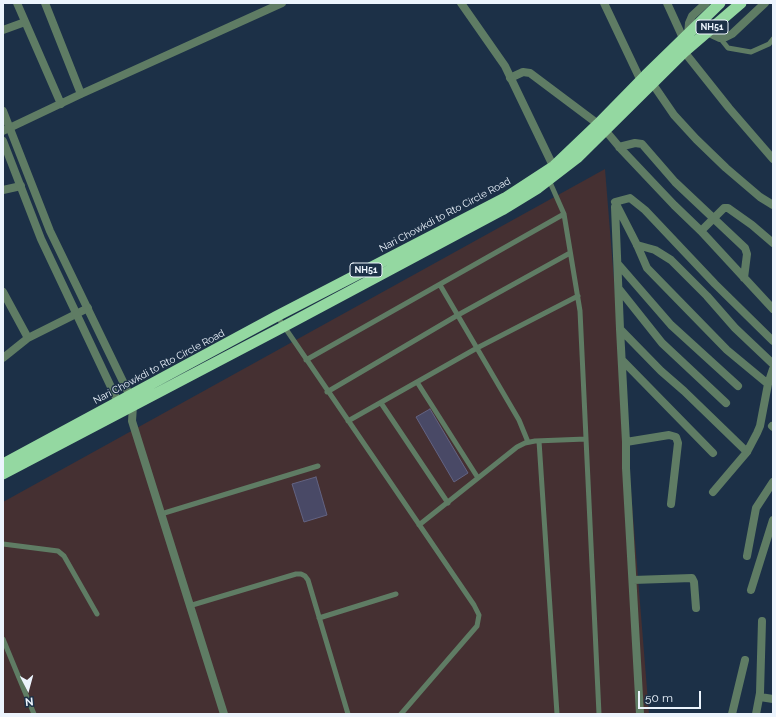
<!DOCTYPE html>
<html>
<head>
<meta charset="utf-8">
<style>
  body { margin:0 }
  #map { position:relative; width:776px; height:717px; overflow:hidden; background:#1c3047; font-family:Raleway,sans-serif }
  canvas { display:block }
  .frame { position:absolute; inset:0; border:4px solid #ecf4fd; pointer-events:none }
  .north { position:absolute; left:8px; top:669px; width:40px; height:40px; -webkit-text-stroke:3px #1c3047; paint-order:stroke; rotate:174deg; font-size:11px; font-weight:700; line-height:16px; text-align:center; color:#ecf4fd }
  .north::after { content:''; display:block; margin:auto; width:14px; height:18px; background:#ecf4fd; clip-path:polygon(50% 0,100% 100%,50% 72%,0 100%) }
  .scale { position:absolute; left:638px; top:691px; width:63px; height:18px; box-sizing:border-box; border:2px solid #ecf4fd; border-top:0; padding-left:5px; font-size:12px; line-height:14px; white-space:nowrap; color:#ecf4fd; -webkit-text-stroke:3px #1c3047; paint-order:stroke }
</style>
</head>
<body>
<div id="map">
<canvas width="776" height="717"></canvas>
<div class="frame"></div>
<div class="north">N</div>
<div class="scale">50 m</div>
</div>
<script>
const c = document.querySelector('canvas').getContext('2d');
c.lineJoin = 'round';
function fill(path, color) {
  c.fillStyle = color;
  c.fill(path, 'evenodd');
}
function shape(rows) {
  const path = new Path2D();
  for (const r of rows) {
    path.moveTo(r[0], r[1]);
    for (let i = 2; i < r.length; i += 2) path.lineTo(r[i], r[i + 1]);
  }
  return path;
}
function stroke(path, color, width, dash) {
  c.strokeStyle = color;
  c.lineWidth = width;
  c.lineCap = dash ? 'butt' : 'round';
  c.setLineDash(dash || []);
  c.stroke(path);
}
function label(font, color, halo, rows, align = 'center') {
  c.font = font + ' Raleway,sans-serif';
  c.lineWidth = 3;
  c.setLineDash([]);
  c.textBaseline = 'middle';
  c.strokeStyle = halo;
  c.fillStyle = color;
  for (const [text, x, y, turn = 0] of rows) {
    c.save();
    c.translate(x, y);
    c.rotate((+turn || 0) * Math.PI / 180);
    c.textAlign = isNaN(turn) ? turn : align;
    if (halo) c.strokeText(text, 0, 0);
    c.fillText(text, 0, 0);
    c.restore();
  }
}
fill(shape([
  [605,169,649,714,3,714,3,502]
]), '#453032');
const building = shape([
  [430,409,468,473,454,482,416,417,430,409],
  [316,477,327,515,304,522,292,484,316,477]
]);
fill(building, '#494966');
stroke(building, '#636382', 1);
stroke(shape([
  [720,38,728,48,751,52,769,44,773,39],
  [549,180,564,214,580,311,599,714],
  [440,285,519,420,528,442],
  [277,316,474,605,479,615,477,626,401,714],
  [306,360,564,214],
  [417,382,478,478],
  [327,392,458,315,570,253],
  [381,403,448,503],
  [348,421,477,348,578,296],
  [539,441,557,714],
  [161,514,318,466],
  [419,525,517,447,525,443,535,441,586,439],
  [3,544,58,551,64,556,97,614],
  [189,606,296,574,301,574,305,576,308,580,348,714],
  [319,618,396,594],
  [3,639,34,714]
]), '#5f7c64', 5);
stroke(shape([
  [17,3,61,104],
  [45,3,81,94],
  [604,3,641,81],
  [667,3,683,38],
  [3,30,25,22],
  [707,32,720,38,726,37,732,34,765,3],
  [688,34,689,23,692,16,706,3],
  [682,49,729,108,773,159],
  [510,78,523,72,530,73,598,124],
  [650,80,674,115,696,139,726,168,760,197,773,205],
  [605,130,621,149,674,205,701,231,773,309],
  [3,131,81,94,282,3],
  [619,147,635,143,642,144,675,182,745,248,747,254,744,278],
  [3,190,21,186],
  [615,207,620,329,661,371,684,391,747,452],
  [701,231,724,208,728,208,752,225,773,243],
  [637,245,655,250,671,260,707,296,735,328,773,364],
  [618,264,671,325,738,386],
  [619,289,662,343,726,403],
  [3,292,28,338],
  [620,329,626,442,626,468,640,714],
  [3,358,28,338,88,308],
  [622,360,713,453],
  [768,384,727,350,647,268,637,245,615,202,630,198,645,210,715,284,773,341],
  [772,426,773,427],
  [626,442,669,435,676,437,678,443,671,504],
  [713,492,747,452,757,433,760,426,768,384,773,369],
  [747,556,756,508,773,482],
  [633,580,692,578,694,582,696,608],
  [751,590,773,520],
  [760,697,773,699],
  [732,714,745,660],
  [756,714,760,693,762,621]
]), '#5f7c64', 8);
stroke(shape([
  [461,3,505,66,555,170],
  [3,111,50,231,130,396,133,406,132,421,224,714],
  [3,141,41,239,120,406]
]), '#5f7c64', 8);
stroke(shape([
  [3,464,277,316,505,198,554,166,598,124,646,75,720,3],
  [3,474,283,327,502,210,538,188,577,158,684,52,741,3]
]), '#94d8a1', 11);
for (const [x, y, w] of [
  [712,27,32],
  [366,270,32]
]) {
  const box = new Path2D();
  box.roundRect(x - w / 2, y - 7, w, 14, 3);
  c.fillStyle = '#1c3047';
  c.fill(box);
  stroke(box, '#ecf4fd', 1);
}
label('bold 9px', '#ecf4fd', null, [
  ["NH51",712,27],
  ["NH51",366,270]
]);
label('10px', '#ecf4fd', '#1c3047', [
  ["Nari Chowkdi to Rto Circle Road",445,215,-28],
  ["Nari Chowkdi to Rto Circle Road",159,367,-28]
]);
</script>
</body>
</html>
